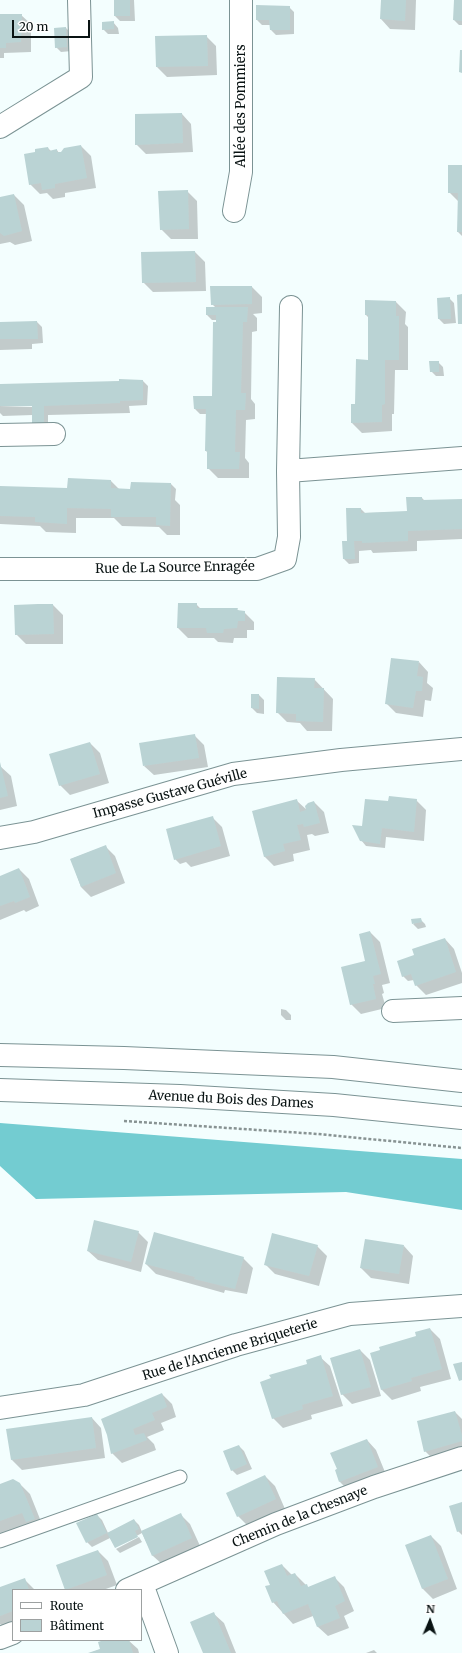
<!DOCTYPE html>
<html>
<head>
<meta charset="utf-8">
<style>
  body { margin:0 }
  #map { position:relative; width:462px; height:1653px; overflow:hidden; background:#f3fefe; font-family:Merriweather,serif }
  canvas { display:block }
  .legend { position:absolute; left:12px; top:1589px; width:130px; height:52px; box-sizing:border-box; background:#fff; border:1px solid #9da1a1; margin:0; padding:5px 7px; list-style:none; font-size:12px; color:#091313 }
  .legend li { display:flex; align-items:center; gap:8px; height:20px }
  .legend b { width:20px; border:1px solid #9da1a1 }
  .north { position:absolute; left:410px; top:1601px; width:40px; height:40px; -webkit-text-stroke:3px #fff; paint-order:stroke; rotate:2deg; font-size:11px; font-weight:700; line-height:16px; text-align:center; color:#091313 }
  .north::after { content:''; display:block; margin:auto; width:14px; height:18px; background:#091313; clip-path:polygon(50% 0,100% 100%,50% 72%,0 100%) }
  .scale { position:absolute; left:12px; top:20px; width:78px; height:18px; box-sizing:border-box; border:2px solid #091313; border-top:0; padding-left:5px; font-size:12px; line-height:14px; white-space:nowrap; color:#091313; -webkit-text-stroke:3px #fff; paint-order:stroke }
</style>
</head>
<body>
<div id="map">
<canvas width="462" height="1653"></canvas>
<ul class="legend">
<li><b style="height:5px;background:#fff"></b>Route</li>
<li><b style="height:11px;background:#bad3d4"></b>Bâtiment</li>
</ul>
<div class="north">N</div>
<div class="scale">20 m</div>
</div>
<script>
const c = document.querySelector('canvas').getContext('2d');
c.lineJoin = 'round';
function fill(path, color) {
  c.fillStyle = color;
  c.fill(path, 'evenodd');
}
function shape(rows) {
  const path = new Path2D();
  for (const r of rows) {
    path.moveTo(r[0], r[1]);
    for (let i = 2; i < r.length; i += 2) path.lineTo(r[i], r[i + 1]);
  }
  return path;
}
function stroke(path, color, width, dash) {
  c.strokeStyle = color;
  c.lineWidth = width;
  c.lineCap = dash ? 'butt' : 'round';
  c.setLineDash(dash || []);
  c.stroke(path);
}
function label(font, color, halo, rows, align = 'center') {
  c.font = font + ' Merriweather,serif';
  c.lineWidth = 3;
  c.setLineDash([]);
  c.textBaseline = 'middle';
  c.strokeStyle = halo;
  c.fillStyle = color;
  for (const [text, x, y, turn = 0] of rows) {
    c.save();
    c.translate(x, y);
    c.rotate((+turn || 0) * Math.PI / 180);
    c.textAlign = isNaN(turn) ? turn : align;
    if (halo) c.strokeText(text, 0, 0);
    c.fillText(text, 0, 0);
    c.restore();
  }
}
fill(shape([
  [0,1123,462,1159,462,1210,346,1192,36,1199,0,1166]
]), '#73ccd1');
fill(shape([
  [115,0,134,0,135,21,120,21,115,16],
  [382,0,416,0,415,30,390,29,381,19],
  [455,0,462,0,462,25,459,25,454,20],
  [289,7,294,12,294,34,276,35,271,30,271,25,262,25,257,20],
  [0,15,21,15,31,24,31,52,4,53,4,58,0,58],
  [113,22,118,28,119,34,108,34,103,29],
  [66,28,71,33,72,51,61,52,56,47],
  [206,36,216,46,217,75,167,77,157,67],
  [182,114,191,124,193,152,146,154,136,144],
  [81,146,91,156,96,188,65,193,65,197,53,199,47,193,40,194,30,184,36,153,48,148,51,151,57,150,59,153],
  [462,166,462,236,458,232,459,202,449,192],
  [187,191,197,201,198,239,171,239,161,229],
  [14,195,24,205,32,241,15,245,10,242,0,244,0,198],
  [195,252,205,262,206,291,153,292,143,282],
  [252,287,262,297,262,313,253,314,257,318,257,331,252,332,251,399,255,404,255,419,246,420,245,458,249,463,249,478,218,478,208,468,208,453,206,451,207,414,200,414,195,409,213,398,217,320,212,320,207,315,216,308,212,304],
  [449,298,454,303,456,323,444,324,439,319],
  [396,302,406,312,405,324,408,327,408,370,395,370,394,414,392,414,392,431,362,433,352,423,369,361,369,318,366,315],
  [37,322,42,327,43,343,32,344,32,349,0,350,0,323],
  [438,362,443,367,444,376,436,376,431,371],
  [143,381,148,386,147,405,129,406,130,413,48,415,48,434,33,415,3,416,0,413,0,406,33,407,33,405,0,406,0,385],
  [111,481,120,490,131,490,171,484,176,489,175,500,180,505,180,535,167,535,159,527,122,526,114,518,76,518,76,533,46,532,40,526,0,524,0,487,68,489],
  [422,498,425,501,462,500,462,539,417,541,417,551,373,553,371,550,359,551,359,563,349,564,344,559,348,542,361,509,365,513,408,512],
  [196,604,201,609,237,609,240,612,244,612,254,622,254,630,247,630,247,638,234,638,233,643,218,642,214,638,188,638,178,628],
  [53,605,63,615,63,644,26,644,16,634],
  [419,662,428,672,427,683,433,688,431,701,425,700,423,717,396,713,386,703],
  [314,679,333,699,332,731,307,731,300,723,287,722,277,712],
  [259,695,264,700,264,714,257,713,252,708],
  [194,735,204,745,208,767,154,775,144,766],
  [90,743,100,753,109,783,70,795,60,785],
  [0,766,11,776,17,806,0,810],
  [296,800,308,811,314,802,324,812,329,833,315,836,312,834,307,835,310,850,293,854,294,861,274,866,264,856],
  [416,800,426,810,424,841,386,837,385,848,366,846,361,840,365,827,389,802],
  [212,817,222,827,230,856,191,867,186,862,180,864,175,859],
  [105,846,115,856,125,883,91,897,81,887,71,859],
  [19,869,29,879,39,906,26,912,24,910,0,920,0,877],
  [420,919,425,924,426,927,418,929,413,924],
  [370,932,380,942,390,983,382,985,384,993,382,994,386,1008,361,1014,351,1004,366,962],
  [445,939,454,949,462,973,462,983,426,995,416,985,414,980,408,981,403,976,415,956],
  [281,1009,286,1010,291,1015,291,1020,286,1020,281,1015],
  [138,1232,148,1242,141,1272,98,1260,88,1251],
  [317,1246,327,1256,319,1286,275,1274,265,1264],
  [404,1246,413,1256,409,1284,371,1278,361,1268],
  [243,1258,253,1268,247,1294,225,1290,224,1293,156,1274,146,1264],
  [430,1329,440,1339,451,1379,420,1387,421,1391,392,1400,382,1390,371,1354,418,1336],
  [360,1350,370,1360,381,1396,352,1404,342,1394],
  [320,1357,330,1366,343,1406,311,1415,312,1419,283,1428,273,1418,308,1364],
  [162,1394,172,1404,176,1417,161,1423,164,1430,147,1437,154,1444,156,1450,122,1463,112,1453],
  [455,1412,462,1419,462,1454,435,1461,425,1451],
  [92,1418,101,1428,105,1458,22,1470,12,1460,8,1430],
  [367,1440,376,1450,387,1477,350,1492,340,1482,336,1470],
  [239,1446,244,1451,252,1469,237,1475,232,1470],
  [265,1476,275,1486,285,1509,248,1526,238,1516],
  [20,1484,30,1494,44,1529,37,1532,29,1524,0,1535,0,1485],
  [462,1503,462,1535,458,1531],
  [180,1514,190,1524,201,1548,163,1565,153,1556,142,1533,116,1547,116,1548,110,1538,92,1547,87,1542,97,1515,102,1520,108,1533,134,1520,139,1525,142,1532],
  [431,1536,441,1546,457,1589,433,1599,423,1589,406,1546],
  [139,1537,142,1542,120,1553,116,1549],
  [98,1551,108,1561,117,1585,103,1590,66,1590,57,1566],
  [282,1565,292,1575,295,1574,309,1588,334,1577,344,1587,354,1611,344,1616,349,1628,328,1636,318,1627,313,1616,293,1624,273,1602,272,1586],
  [24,1579,35,1590,13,1590,13,1624,3,1628,0,1624,0,1588],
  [214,1614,224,1623,236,1653,204,1653],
  [107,1640,128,1640,138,1649,139,1653,90,1653,101,1649],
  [374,1650,377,1653,366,1653]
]), '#0003');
fill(shape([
  [114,0,130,0,130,16,114,16],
  [381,0,406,0,405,21,380,19],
  [454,0,462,0,462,21,453,20],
  [256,5,290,6,290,30,270,30,269,20,256,20],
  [0,14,22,14,21,42,6,43,6,48,0,48],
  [114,21,114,29,102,30,102,22],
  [66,27,67,47,55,48,54,28],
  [207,35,208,66,156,67,155,36],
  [460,50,462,50,462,73,459,72],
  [182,113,183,143,135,145,135,114],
  [81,145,87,178,55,184,55,188,42,190,41,183,29,185,24,154,35,152,35,149,48,147,49,151,57,149,57,152,61,152,64,148],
  [448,165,462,165,462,232,457,232,458,193,448,193],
  [188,190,189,229,160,230,158,191],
  [14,194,22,231,4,236,0,233,0,197],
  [195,251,196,282,142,283,141,252],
  [210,286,252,286,252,304,211,305],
  [462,294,462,324,458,324,457,295],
  [450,297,451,319,438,319,437,298],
  [365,300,396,301,396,316,399,316,399,360,385,360,385,404,382,405,382,422,351,423,351,404,355,404,356,359,368,360,368,315,365,315],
  [206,307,248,307,247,322,243,322,241,393,246,393,245,410,236,410,235,452,240,452,239,469,207,469,207,451,205,451,206,409,194,409,193,396,212,396,213,322,216,322,216,315,206,315],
  [37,321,38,339,0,339,0,322],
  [429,361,439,361,439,372,430,372],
  [119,379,143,380,143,400,120,401,120,403,44,406,44,429,32,429,32,406,0,406,0,384,119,381],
  [68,478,111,480,111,488,130,489,131,482,171,483,170,526,156,525,156,517,111,517,111,509,67,508,67,524,35,522,35,517,0,516,0,486,67,488],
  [406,497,422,497,422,500,462,499,462,529,408,531,408,541,362,543,362,541,354,541,355,559,343,559,342,541,347,541,346,508,361,508,361,513,407,511],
  [178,603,197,603,197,608,238,608,237,610,245,611,245,621,238,621,237,628,224,629,223,633,207,633,206,628,177,628],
  [38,604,53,604,54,634,15,635,14,605],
  [391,658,419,661,417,676,423,677,422,691,416,691,413,708,385,704],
  [277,677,315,678,314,688,324,688,323,722,296,721,296,714,276,713],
  [251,694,259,694,259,709,251,708],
  [195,734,199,758,143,766,139,743],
  [90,742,100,774,59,786,49,754],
  [0,762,8,796,0,798],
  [389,796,417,799,414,832,382,828,380,844,360,841,352,825,362,826,365,799,388,801],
  [297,799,300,812,306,810,305,806,308,803,314,801,320,823,304,827,303,824,297,825,301,840,283,844,285,851,264,857,252,811],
  [213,816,221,846,174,860,166,829],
  [106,845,116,873,81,887,70,859],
  [19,868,30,897,15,903,14,901,0,906,0,876],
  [421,918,422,922,412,924,411,919],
  [370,931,381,974,373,976,375,984,373,984,376,999,350,1005,341,967,365,961,359,934],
  [445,938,456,972,415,986,411,974,402,977,397,961,414,955,412,949],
  [94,1220,139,1231,131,1262,87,1251],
  [154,1232,244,1257,235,1289,194,1279,195,1277,145,1264],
  [272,1233,318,1245,309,1276,264,1265],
  [365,1239,404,1245,399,1274,360,1268],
  [430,1328,442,1369,411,1378,412,1381,381,1390,370,1353,380,1350,379,1347,416,1336,415,1332],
  [360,1349,371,1387,341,1395,330,1358],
  [321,1355,333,1396,302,1405,303,1409,272,1419,260,1382,271,1378,269,1375,307,1364,306,1360],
  [462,1362,462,1380,459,1381,453,1364],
  [162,1393,167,1407,152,1413,155,1420,133,1429,135,1435,144,1433,147,1440,111,1454,107,1435,101,1419],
  [455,1411,462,1435,462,1441,424,1452,417,1421],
  [92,1417,96,1448,11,1460,6,1429],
  [367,1439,378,1467,339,1482,335,1470,337,1469,330,1453],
  [239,1445,247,1464,231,1471,223,1451],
  [265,1475,276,1499,237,1517,226,1493],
  [13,1479,20,1483,35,1519,26,1522,22,1513,0,1521,0,1484],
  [462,1502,462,1530,457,1532,449,1506],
  [181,1513,192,1538,152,1556,141,1531],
  [97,1514,107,1533,86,1543,76,1523],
  [134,1519,139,1529,135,1531,138,1537,115,1548,107,1533],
  [431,1535,448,1579,422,1589,405,1545],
  [98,1550,107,1575,65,1590,56,1565],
  [282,1564,287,1576,295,1573,301,1586,307,1584,308,1587,335,1576,345,1601,335,1606,340,1618,317,1627,308,1604,283,1614,277,1601,272,1603,265,1586,270,1585,264,1571],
  [25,1578,29,1590,13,1590,13,1611,0,1616,0,1587],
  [214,1612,231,1653,203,1653,190,1622],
  [104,1640,129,1640,133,1653,88,1653,100,1649,98,1642]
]), '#bad3d4');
const lane = shape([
  [0,1541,180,1477]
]);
const street = shape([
  [0,127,81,77,79,0],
  [234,211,241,172,241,0],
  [0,435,54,434],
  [288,471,462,458],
  [0,569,257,569,285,559,289,537,288,471,291,307],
  [0,838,34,832,233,774,341,760,462,749],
  [393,1011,462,1008],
  [0,1408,84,1395,236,1345,350,1314,462,1306],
  [142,1584,167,1653],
  [127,1590,276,1524,374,1487,462,1458],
  [0,1638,13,1633]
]);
const highway = shape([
  [0,1055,124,1058,333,1067,462,1081],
  [0,1090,180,1096,334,1105,462,1118]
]);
stroke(lane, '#7b9394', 15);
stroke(street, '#7b9394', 24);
stroke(highway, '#7b9394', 24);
stroke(shape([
  [124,1121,318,1134,462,1148]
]), '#889393', 2.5, [3, 2]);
stroke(lane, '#fff', 13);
stroke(street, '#fff', 22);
stroke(highway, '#fff', 22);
label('13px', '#091313', '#fff', [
  ["Allée des Pommiers",241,106,-90],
  ["Rue de La Source Enragée",175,568,-1],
  ["Impasse Gustave Guéville",170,794,-15],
  ["Avenue du Bois des Dames",231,1100,3],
  ["Rue de l'Ancienne Briqueterie",230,1350,-17],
  ["Chemin de la Chesnaye",300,1517,-22]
]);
</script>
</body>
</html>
